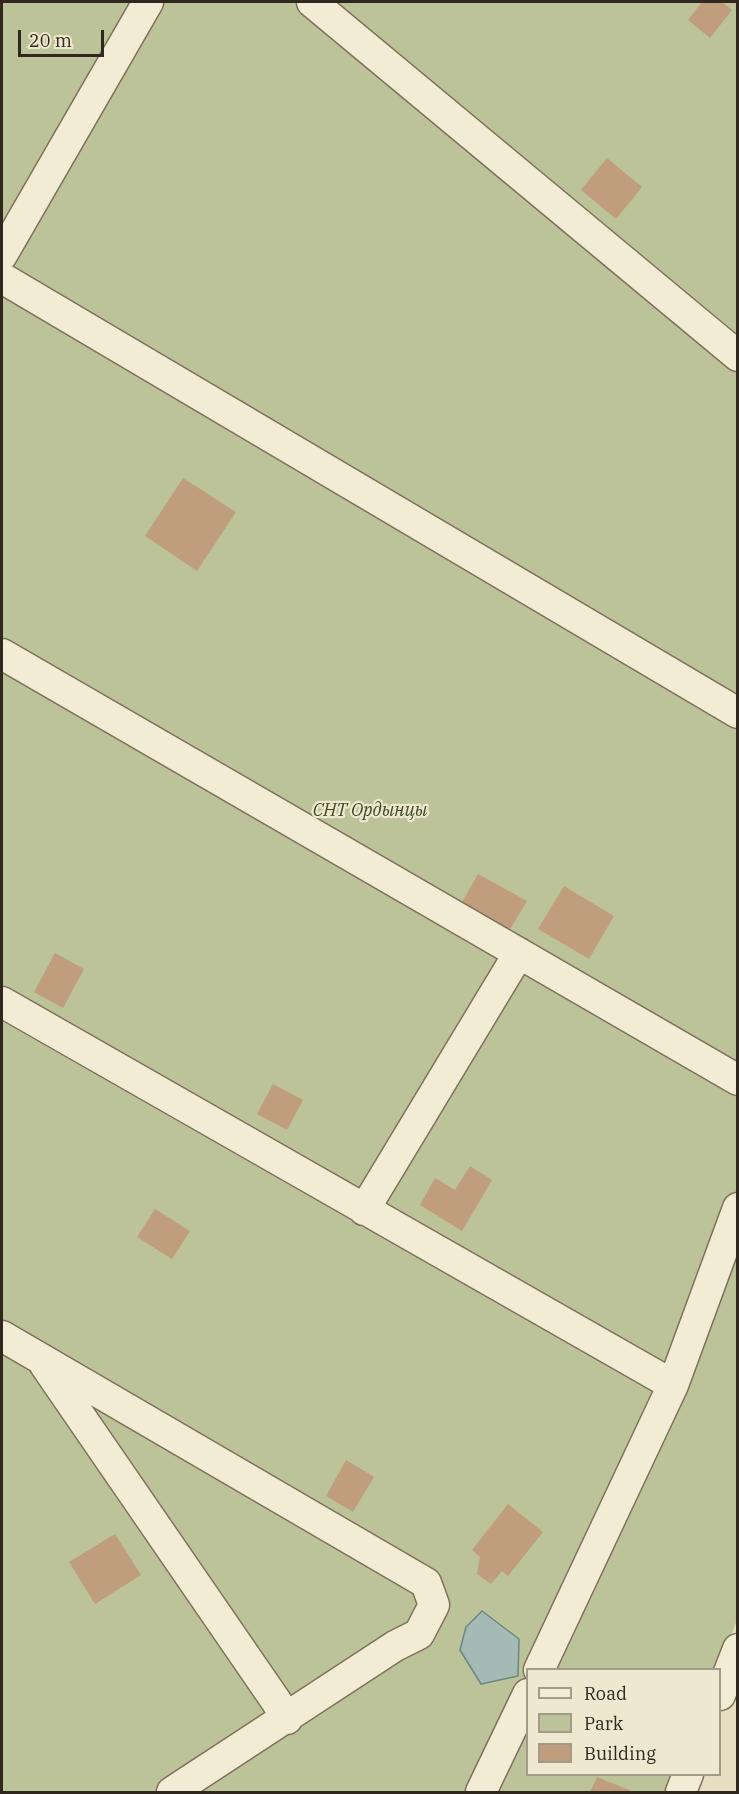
<!DOCTYPE html>
<html>
<head>
<meta charset="utf-8">
<style>
  body { margin:0 }
  #map { position:relative; width:739px; height:1794px; overflow:hidden; background:#e7dec2; font-family:"IBM Plex Serif",serif }
  canvas { display:block }
  .frame { position:absolute; inset:0; border:3px solid #30281e; pointer-events:none }
  .legend { position:absolute; left:526px; top:1668px; width:195px; height:108px; box-sizing:border-box; background:#efe8d1; border:2px solid #a39b89; margin:0; padding:8px 10px; list-style:none; font-size:18px; color:#30281e }
  .legend li { display:flex; align-items:center; gap:12px; height:30px }
  .legend b { width:30px; border:2px solid #a39b89 }
  .scale { position:absolute; left:18px; top:30px; width:86px; height:27px; box-sizing:border-box; border:3px solid #30281e; border-top:0; padding-left:8px; font-size:18px; line-height:21px; white-space:nowrap; color:#30281e; -webkit-text-stroke:4px #efe8d1; paint-order:stroke }
</style>
</head>
<body>
<div id="map">
<canvas width="739" height="1794"></canvas>
<div class="frame"></div>
<ul class="legend">
<li><b style="height:8px;background:#f3ecd4"></b>Road</li>
<li><b style="height:16px;background:#bcc398"></b>Park</li>
<li><b style="height:16px;background:#c09d7d"></b>Building</li>
</ul>
<div class="scale">20 m</div>
</div>
<script>
const c = document.querySelector('canvas').getContext('2d');
c.lineJoin = 'round';
function fill(path, color) {
  c.fillStyle = color;
  c.fill(path, 'evenodd');
}
function shape(rows) {
  const path = new Path2D();
  for (const r of rows) {
    path.moveTo(r[0], r[1]);
    for (let i = 2; i < r.length; i += 2) path.lineTo(r[i], r[i + 1]);
  }
  return path;
}
function stroke(path, color, width, dash) {
  c.strokeStyle = color;
  c.lineWidth = width;
  c.lineCap = dash ? 'butt' : 'round';
  c.setLineDash(dash || []);
  c.stroke(path);
}
function label(font, color, halo, rows, align = 'center') {
  c.font = font + ' "IBM Plex Serif",serif';
  c.lineWidth = 4.5;
  c.setLineDash([]);
  c.textBaseline = 'middle';
  c.strokeStyle = halo;
  c.fillStyle = color;
  for (const [text, x, y, turn = 0] of rows) {
    c.save();
    c.translate(x, y);
    c.rotate((+turn || 0) * Math.PI / 180);
    c.textAlign = isNaN(turn) ? turn : align;
    if (halo) c.strokeText(text, 0, 0);
    c.fillText(text, 0, 0);
    c.restore();
  }
}
fill(shape([
  [2,2,737,2,737,1620,718,1669,528,1670,528,1774,678,1775,671,1792,2,1792]
]), '#bcc398');
const water = shape([
  [482,1611,519,1639,518,1676,481,1684,460,1650,466,1627,482,1611]
]);
fill(water, '#a4bab5');
stroke(water, '#6d8782', 1.5);
fill(shape([
  [702,2,722,2,732,10,710,38,688,20],
  [607,158,642,187,616,219,581,190],
  [183,478,236,512,197,571,145,536],
  [478,874,527,901,509,931,461,904],
  [564,886,614,916,589,959,538,929],
  [55,953,84,969,63,1008,34,992],
  [273,1084,303,1100,287,1130,257,1114],
  [470,1166,492,1180,462,1231,420,1205,435,1178,455,1190],
  [155,1209,190,1231,172,1259,137,1237],
  [346,1460,374,1477,353,1512,326,1496],
  [508,1504,543,1532,508,1576,502,1571,491,1584,477,1574,480,1557,472,1550],
  [115,1534,141,1575,95,1604,69,1562],
  [597,1777,634,1792,590,1792]
]), '#c09d7d');
const street = shape([
  [312,2,738,356],
  [2,255,148,2],
  [2,278,738,713],
  [2,654,738,1080],
  [2,1002,673,1385,738,1208],
  [364,1210,519,953],
  [2,1336,426,1583,434,1605,419,1634,395,1646,172,1792],
  [45,1365,276,1701,287,1719],
  [539,1670,673,1385],
  [720,1695,738,1649],
  [481,1792,528,1694],
  [681,1792,688,1774]
]);
stroke(street, '#7e705c', 33);
stroke(street, '#f3ecd4', 30);
label('italic 18px', '#3f4a27', '#efe8d1', [
  ["СНТ Ордынцы",370,811]
]);
</script>
</body>
</html>
